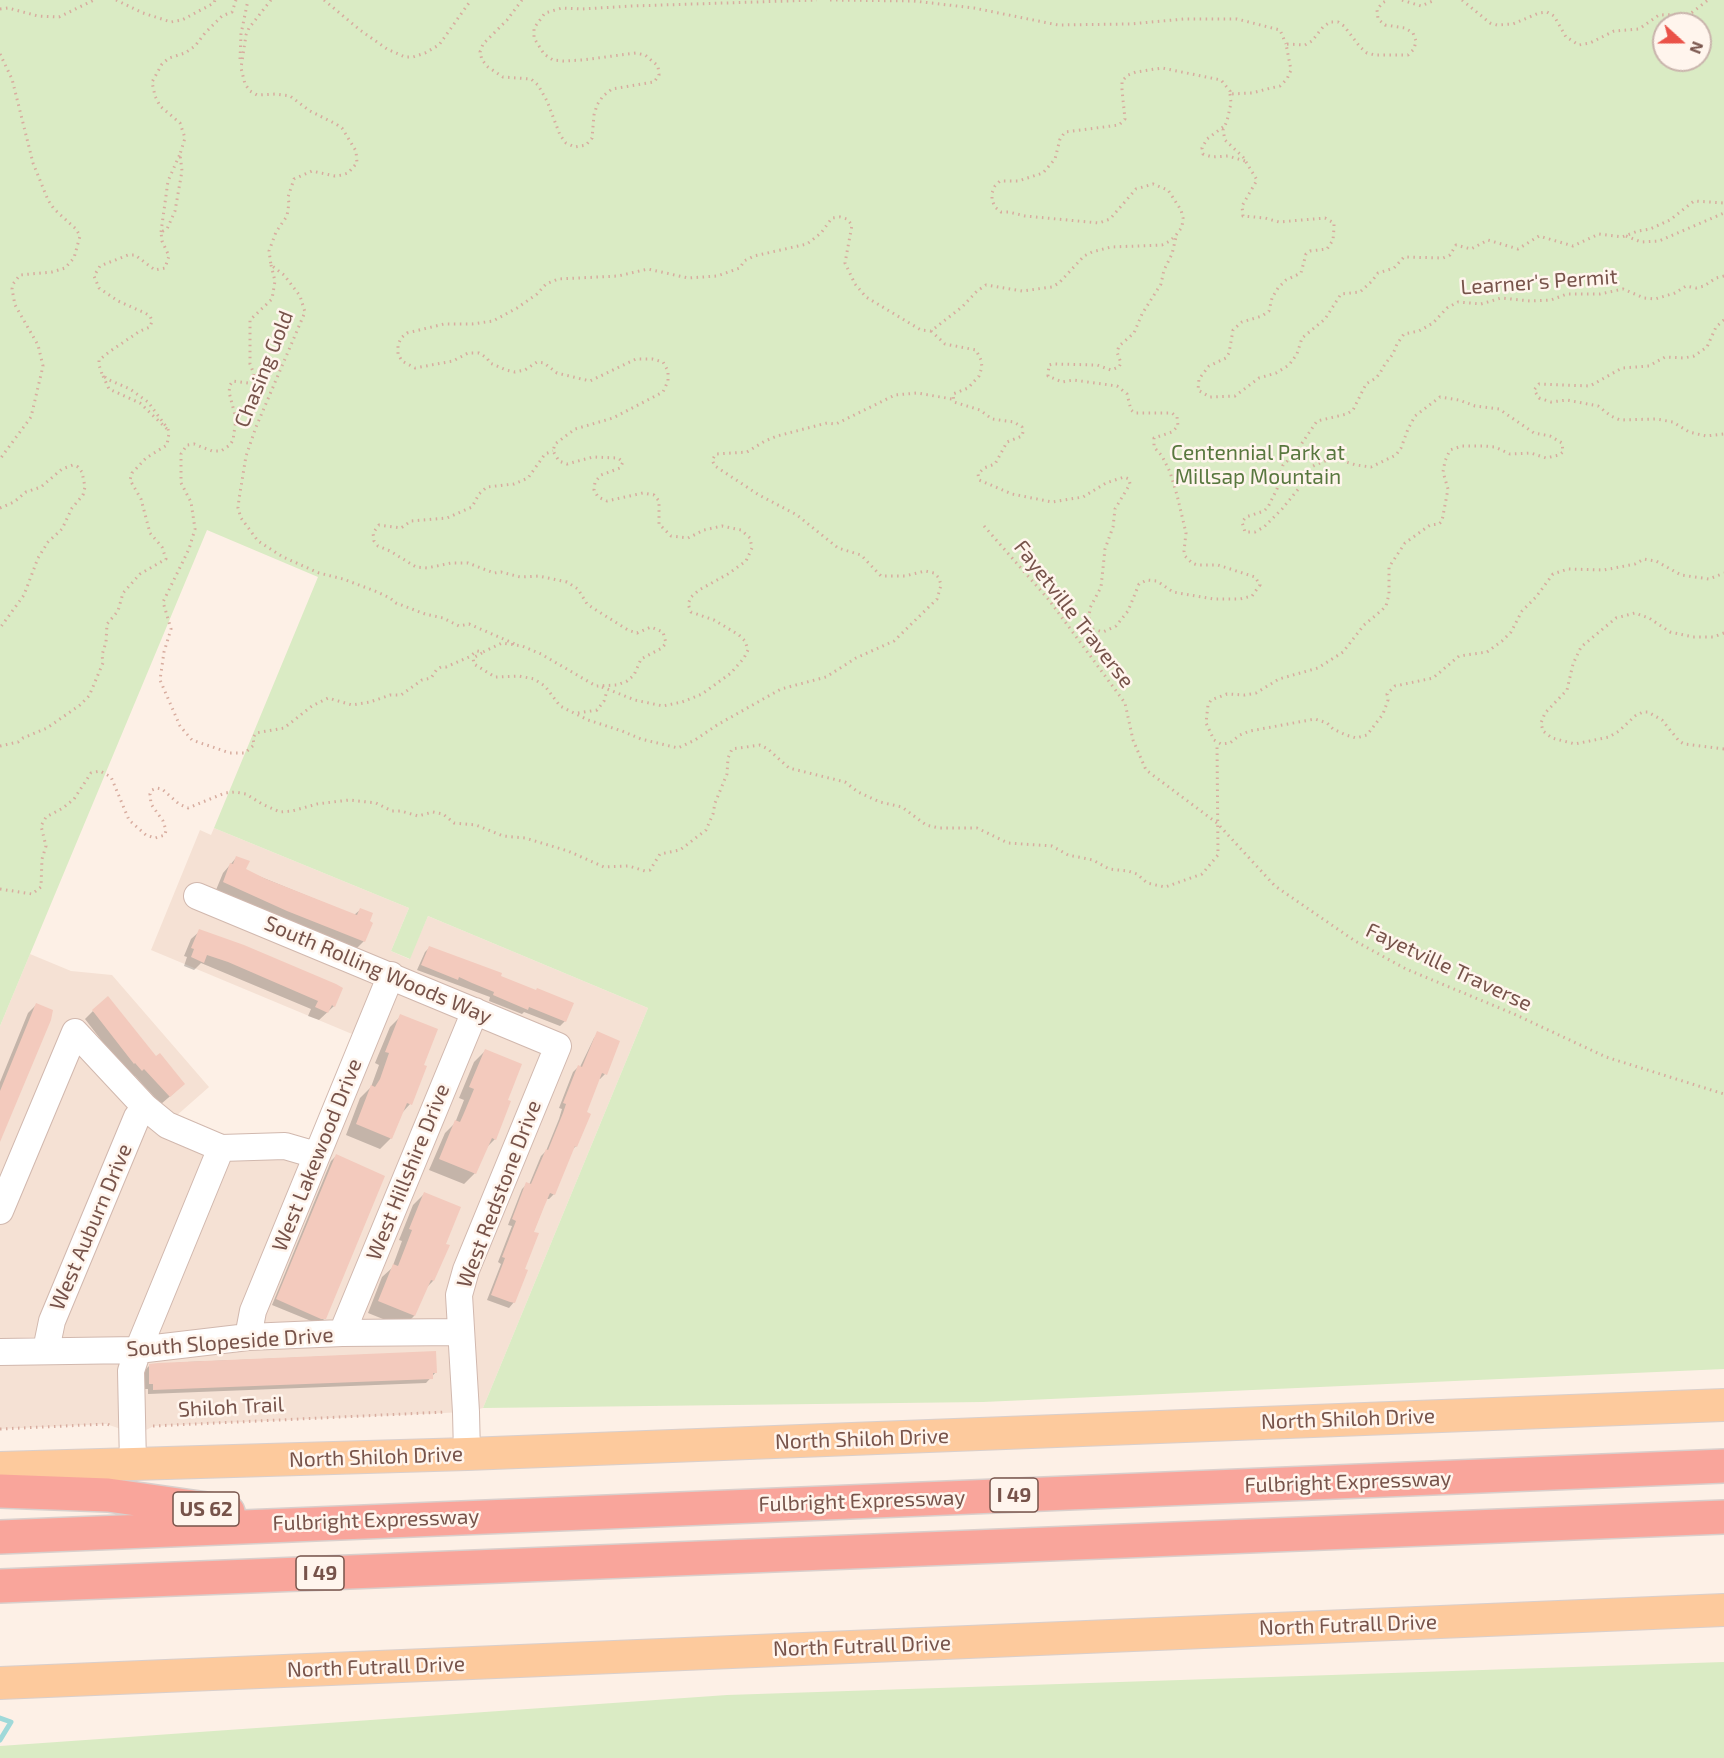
<!DOCTYPE html>
<html>
<head>
<meta charset="utf-8">
<style>
  body { margin:0 }
  #map { position:relative; width:1724px; height:1758px; overflow:hidden; background:#fdf0e6; font-family:"Exo 2",sans-serif }
  canvas { display:block }
  .north { position:absolute; left:1652px; top:12px; width:60px; height:60px; box-sizing:border-box; background:#fff5ed; border:2px solid #c9b4ac; border-radius:50%; rotate:111deg; font-size:16px; font-weight:700; line-height:24px; text-align:center; color:#77534a }
  .north::after { content:''; display:block; margin:auto; width:21px; height:27px; background:#ea5248; clip-path:polygon(50% 0,100% 100%,50% 72%,0 100%) }
</style>
</head>
<body>
<div id="map">
<canvas width="1724" height="1758"></canvas>
<div class="north">N</div>
</div>
<script>
const c = document.querySelector('canvas').getContext('2d');
c.lineJoin = 'round';
function fill(path, color) {
  c.fillStyle = color;
  c.fill(path, 'evenodd');
}
function shape(rows) {
  const path = new Path2D();
  for (const r of rows) {
    path.moveTo(r[0], r[1]);
    for (let i = 2; i < r.length; i += 2) path.lineTo(r[i], r[i + 1]);
  }
  return path;
}
function stroke(path, color, width, dash) {
  c.strokeStyle = color;
  c.lineWidth = width;
  c.lineCap = dash ? 'butt' : 'round';
  c.setLineDash(dash || []);
  c.stroke(path);
}
function label(font, color, halo, rows, align = 'center') {
  c.font = font + ' "Exo 2",sans-serif';
  c.lineWidth = 5;
  c.setLineDash([]);
  c.textBaseline = 'middle';
  c.strokeStyle = halo;
  c.fillStyle = color;
  for (const [text, x, y, turn = 0] of rows) {
    c.save();
    c.translate(x, y);
    c.rotate((+turn || 0) * Math.PI / 180);
    c.textAlign = isNaN(turn) ? turn : align;
    if (halo) c.strokeText(text, 0, 0);
    c.fillText(text, 0, 0);
    c.restore();
  }
}
fill(shape([
  [214,828,409,908,391,951,409,959,428,916,648,1008,483,1408,466,1412,154,1426,146,1430,133,1428,118,1428,106,1424,0,1429,0,1026,30,954,71,971,112,975,209,1087,167,1124,316,1155,364,1039,151,950,200,830,211,835]
]), '#f5e1d4');
fill(shape([
  [0,0,1724,0,1724,1369,983,1402,483,1408,648,1008,428,916,410,959,391,951,409,908,214,828,318,577,207,530,0,1026],
  [1664,24,1700,24,1700,60,1664,60],
  [1724,1662,1724,1758,0,1758,0,1746,727,1695]
]), '#daebc4');
fill(shape([
  [236,858,244,870,354,915,360,910,364,941,356,949,216,890,223,873],
  [200,931,334,1006,319,1020,308,1016,311,1009,201,963,194,970,184,966,187,957,184,956,191,939],
  [430,947,499,977,565,1021,560,1026,524,1012,522,1014,489,1001,490,997,417,970,425,952],
  [36,1005,0,1138,0,1082,28,1013],
  [93,1011,175,1092,161,1104,135,1076,133,1078,125,1071,85,1019],
  [401,1016,410,1104,401,1114,391,1138,380,1149,346,1135,360,1098,371,1087,379,1065,375,1063,390,1027],
  [599,1033,605,1074,600,1079,598,1078,585,1113,576,1146,572,1150,554,1194,549,1199,546,1199,533,1232,514,1302,509,1308,487,1300,501,1264,498,1262,512,1226,508,1225,522,1189,527,1184,529,1185,541,1156,546,1151,559,1119,562,1109,559,1108,573,1072,578,1067,580,1067,594,1038],
  [485,1051,495,1139,486,1148,475,1173,464,1184,429,1170,445,1133,455,1123,464,1100,459,1098,474,1062],
  [336,1156,325,1318,320,1323,316,1323,272,1305,331,1161],
  [424,1194,444,1244,433,1281,426,1288,414,1316,403,1327,368,1313,382,1277,392,1268,402,1241,399,1240,413,1205],
  [435,1352,436,1372,426,1383,148,1394,148,1389,144,1389,145,1370,150,1365,187,1362]
]), '#0003');
stroke(shape([
  [0,1718,11,1722,0,1740]
]), '#9fd9d9', 5);
fill(shape([
  [236,856,250,861,246,869,266,879,357,915,360,908,373,913,370,921,373,923,365,942,287,911,223,882,230,863,233,864],
  [199,929,244,945,336,984,343,988,335,1007,332,1005,328,1013,315,1007,318,1001,228,962,207,955,204,963,191,957,194,949,191,948],
  [429,946,502,973,501,976,536,990,537,988,574,1003,566,1022,529,1007,528,1010,493,995,494,992,472,983,459,977,458,980,421,965],
  [108,996,156,1056,160,1053,185,1084,170,1097,144,1069,142,1071,135,1063,134,1064,92,1010],
  [36,1003,53,1010,51,1020,0,1142,0,1091],
  [400,1014,438,1029,424,1065,427,1066,412,1105,407,1103,392,1139,356,1124,371,1085,375,1087,380,1079,389,1053,385,1052],
  [597,1031,620,1041,607,1075,602,1073,587,1112,591,1114,577,1147,575,1146,555,1195,550,1193,544,1207,534,1232,539,1233,525,1269,528,1270,515,1303,510,1302,491,1295,505,1258,502,1257,516,1221,512,1219,526,1182,531,1184,546,1149,548,1150,563,1113,566,1104,563,1103,578,1065,582,1067],
  [485,1049,522,1064,508,1100,511,1101,496,1140,492,1138,476,1174,439,1159,455,1120,460,1122,464,1113,474,1089,469,1087],
  [336,1154,385,1176,326,1319,321,1319,276,1299],
  [424,1192,461,1207,446,1244,450,1245,434,1281,431,1280,415,1316,378,1301,393,1264,398,1266,412,1230,409,1229],
  [436,1351,437,1373,433,1373,433,1379,153,1390,153,1384,149,1384,149,1364,158,1363]
]), '#f3cabd');
const minor = shape([
  [197,896,558,1046,466,1270,459,1295,466,1412,467,1454],
  [0,1211,75,1032,145,1107,167,1125,221,1148,285,1146,316,1155],
  [342,1333,475,1011],
  [248,1337,253,1311,391,975],
  [46,1350,52,1321,137,1117,145,1107],
  [0,1352,138,1350,248,1337,342,1333,461,1332],
  [133,1464,131,1371,138,1350,221,1148]
]);
const major = shape([
  [0,1468,467,1454,1724,1405],
  [0,1683,1724,1610]
]);
const highway = shape([
  [0,1491,108,1495,228,1512],
  [0,1537,1724,1466],
  [0,1586,1724,1517]
]);
stroke(minor, '#d1b8ae', 28);
stroke(major, '#d9cfcc', 34);
stroke(highway, '#d9cfcc', 36);
stroke(shape([
  [116,0,143,13,171,22,182,20,214,3,215,0],
  [271,0,249,28,246,35,241,68,245,84,250,91,257,95,276,94,290,96,310,111,336,124,342,128,356,151,357,163,348,173,342,175,335,176,312,171,294,179,288,197,289,203,287,216,276,232,269,251,271,265,284,275,300,296,305,312,256,427,246,456,239,499,238,508,241,518,258,541,283,557,319,573,343,579,375,591,390,598,396,603,425,614,443,618,459,626,469,624,515,644],
  [324,0,360,30,387,49,405,57,413,57,425,53,439,45,471,0],
  [522,0,507,20,483,44,480,52,482,60,488,67,503,77,531,79,538,85,547,101,560,135,566,143,575,147,586,145,592,138,594,115,597,105,603,96,612,89,654,82,659,75,658,66,645,55,636,53,582,60,563,61,553,60,544,54,534,38,534,28,545,13,562,8,582,9,632,6,817,0],
  [830,0,914,1,974,8,1058,25,1130,24,1184,19,1237,19,1280,30,1286,44],
  [1402,0,1421,6,1435,0],
  [1462,0,1490,23,1497,25,1513,24,1539,13,1547,12,1554,16,1566,37,1579,45,1590,43,1614,31,1639,29,1659,15,1690,14,1708,0],
  [0,9,8,8,38,16,59,17,94,0],
  [0,54,12,79,33,163,48,200,54,209,76,229,80,236,74,258,65,268,52,272,20,275,13,284,12,289,15,305,38,345,43,366,31,417,0,459],
  [240,59,241,34,248,0],
  [1230,94,1231,103,1227,121,1223,130,1225,140,1243,157,1257,180,1242,206,1243,216,1265,218,1279,222,1325,218,1334,223,1334,228,1333,240,1327,249,1310,251,1306,254,1301,273,1286,280,1278,288,1272,298,1269,311,1262,316,1242,322,1233,330,1229,353,1226,358,1209,366,1199,379,1198,390,1210,397,1235,396,1259,378,1276,373,1289,365,1297,354,1302,338,1325,319,1341,294,1360,292,1372,281,1378,273,1394,268,1404,257,1443,258,1450,255,1456,245,1471,249,1488,240,1518,249,1539,236,1573,246,1599,234,1622,237,1638,231,1650,229,1670,220,1694,201,1724,203],
  [1223,127,1207,139,1202,148,1203,154,1212,157,1228,156,1245,161],
  [161,232,168,181,180,154],
  [1626,236,1641,242,1659,241,1724,213],
  [271,265,275,281,272,299,250,320,250,364,254,374,253,380,248,383,233,381,230,385,229,392,236,419,233,440,230,445,221,451,212,451,194,444,187,445,181,454,181,483,191,502,195,529,189,549,163,602,171,629,164,652,160,680,180,726,192,740,230,753,245,753,254,745,253,738,256,733,284,728,312,706,328,698,352,705,370,702,390,695,401,695,422,680,431,678,437,669,441,667,446,667,469,657,477,651,483,652,502,643,522,646,541,654,596,686,617,685,627,681,634,675,641,659,662,648,666,643,663,632,651,627,637,633,628,630,596,610,587,604,578,589,567,582,539,576,520,577,501,572,494,573,468,563,451,563,427,568,416,567,390,551,378,546,374,541,373,533,379,525,401,528,411,521,447,518,472,507,479,494,487,487,514,484,528,478,545,454,553,451],
  [1724,276,1716,278,1704,286,1696,288,1686,286,1675,293,1655,299,1644,298,1623,289,1600,294,1567,294,1551,300,1530,301,1501,298,1481,304,1458,302,1447,308,1433,323,1419,331,1404,334,1397,344,1393,354,1385,364,1380,373,1376,378,1366,384,1353,410,1347,414,1317,421,1294,455,1283,465,1277,489,1268,507,1264,511,1246,517,1242,522,1245,532,1255,532,1264,527,1282,509,1300,487,1310,468,1315,465,1330,459,1336,459,1356,465,1371,467,1396,455,1401,448,1408,429,1415,416,1440,397,1459,400,1475,406,1499,409,1534,433,1550,436,1562,443,1563,452,1559,455,1546,458,1531,453,1510,454,1495,447,1484,446,1462,446,1450,450,1445,461,1443,472,1448,489,1442,521,1439,524,1430,525,1405,543,1389,567,1389,594,1386,606,1382,610,1364,625,1343,652,1318,668,1279,679,1256,693,1245,695,1227,694,1211,700,1208,705,1206,723,1214,740,1221,744,1230,743,1240,735,1250,731,1315,719,1327,723,1333,729,1346,735,1356,738,1367,735,1383,714,1388,700,1387,694,1395,686,1433,678,1459,656,1487,652,1502,641,1511,632,1522,611,1536,597,1553,574,1568,569,1604,570,1635,564,1644,559,1656,561,1681,575,1709,579,1724,573],
  [1724,320,1716,327,1707,347,1694,356,1684,358,1665,357,1649,366,1622,368,1590,386,1539,384,1534,390,1539,398,1551,402,1567,400,1598,406,1611,416,1620,420,1656,419,1673,422,1689,432,1706,436,1724,434],
  [931,331,945,344,976,350,981,360,982,367,979,376,968,388,953,394,954,402,980,410,992,419,1014,422,1022,427,1023,432,1022,436,1007,442,995,464,984,468,978,474,979,480,1012,494,1052,502,1083,497,1106,483,1124,477,1129,479,1130,484,1115,509,1113,527,1105,549,1101,587,1090,608,1089,618,1093,629,1103,632,1116,626,1128,611,1139,584,1147,580,1157,581,1173,592,1213,599,1240,599,1252,596,1260,585,1255,577,1218,565,1197,565,1192,563,1185,556,1184,551,1186,533,1177,495,1170,472,1162,456,1154,447,1154,438,1172,432,1178,426,1177,417,1172,413,1135,413,1131,410,1127,394,1117,386,1073,380,1062,382,1048,376,1049,365,1053,364,1097,365,1111,370,1119,367,1121,363,1117,352,1119,346,1134,333,1142,314,1161,284,1164,270,1172,254,1176,237],
  [103,376,109,389,140,403,167,429],
  [0,508,14,502,26,492,41,487,62,469,73,465,78,467,82,472,85,487,83,495,72,508,62,529,48,542,38,558,24,595,0,628],
  [984,526,1049,600,1125,703,1133,740,1146,770,1217,823,1275,886,1355,941,1406,969,1514,1014,1606,1057,1724,1094],
  [1724,633,1713,637,1693,637,1670,632,1649,618,1635,613,1616,618,1581,647,1573,664,1567,690,1545,713,1541,723,1543,731,1552,738,1575,744,1609,737,1619,731,1635,716,1643,712,1648,712,1662,720,1679,741,1684,744,1724,749],
  [482,653,473,658,474,664,495,677,519,676,534,679,545,686,560,706,588,720,622,731,641,739,678,748,695,740,717,725,781,689,826,677,856,658,894,641,937,599,941,585,939,578,934,573,925,571,905,576,881,576,861,555,838,548,797,515,759,495,715,466,712,460,716,454,747,452,765,441,777,436,827,423,836,424,895,395,917,393,952,399],
  [602,687,635,700,663,706,682,702,702,694,731,673,744,658,748,650,745,641,739,635,714,620,691,612,688,604,691,597,699,590,728,574,746,561,752,548,750,538,741,530,722,526,704,530,688,538,671,536,659,524,659,501,654,495,643,493,607,501,598,497,594,490,595,482,601,475,620,468,623,462,618,458,593,457,567,464,559,461,553,451,555,444,575,429,613,418,663,392,668,381,668,371,663,362,652,359,636,359,590,381,557,373,544,363,537,362,525,370,515,372,506,370,490,363,487,358,479,353,468,353,453,361,415,368,402,361,398,354,398,345,401,338,407,333,444,324,472,324,493,321,517,308,537,294,546,284,558,279,618,276,648,269,688,278,717,276,740,268,744,261,754,256,807,244,821,233,832,218,840,217,847,219,852,225,845,263,855,284,866,297,921,330,931,331,962,307,977,291,986,285,1022,291,1052,287,1059,283,1084,256,1092,252,1111,247,1162,245,1170,241,1176,235,1182,227,1183,218,1181,210,1168,190,1153,184,1136,189,1110,219,1099,223,1025,216,1009,212,1001,212,995,207,992,200,992,193,995,186,1000,181,1018,181,1043,173,1055,159,1060,139,1065,132,1119,125,1125,119,1122,90,1122,81,1128,75,1136,72,1162,68,1221,80,1230,91,1230,94,1252,93,1271,88,1280,86,1287,79,1291,70,1286,44,1305,45,1312,41,1323,27,1330,22,1338,22,1344,26,1360,47,1367,53,1375,55,1408,55,1414,49,1416,41,1413,33,1405,28,1385,25,1378,19,1377,10,1382,3,1388,0],
  [578,713,597,710,604,701,607,691],
  [0,746,18,742,23,738,47,728,80,705,89,696,103,663,102,655,106,642,107,624,118,611,123,593,140,574,166,559,162,547,150,533,141,499,130,480,132,473,146,458,167,445,169,433,168,429,148,402,130,389,107,379,102,374,99,365,99,360,109,352,140,331,150,327,152,321,150,316,145,313,118,301,99,288,94,276,100,266,128,255,135,255,155,270,165,268,169,256,162,241,161,232,167,229,175,211,182,171,180,154,185,138,180,123,160,106,155,96,152,82,162,64,169,58,185,53,195,46,205,33,222,16,232,12,236,0],
  [0,889,32,894,41,887,42,859,46,846,41,826,46,817,63,808,74,799,91,773,100,771,111,777,129,820,146,835,155,838,165,835,166,830,163,821,151,804,150,794,152,790,157,788,162,789,179,804,188,808,225,793,235,792,246,794,262,804,280,812,292,811,317,804,349,800,376,803,392,811,401,811,418,816,433,812,443,814,454,823,476,825,503,836,525,838,568,851,604,867,629,866,645,871,650,870,660,854,680,850,706,830,713,814,715,803,727,774,728,758,732,749,760,745,768,749,789,768,845,782,858,792,880,802,902,807,926,825,939,828,977,828,1008,843,1052,846,1068,855,1093,860,1109,869,1128,871,1137,874,1147,883,1165,887,1202,874,1218,855,1217,743],
  [153,1426,446,1412],
  [0,1429,107,1424,112,1426]
]), '#d8ac9f', 3, [1.5, 4.5]);
stroke(minor, '#fff', 26);
stroke(major, '#fdca9d', 32);
stroke(highway, '#f9a59b', 33);
for (const [x, y, w] of [
  [1014,1495,48],
  [206,1509,66],
  [320,1573,48]
]) {
  const box = new Path2D();
  box.roundRect(x - w / 2, y - 17, w, 34, 4.5);
  c.fillStyle = '#fff5ed';
  c.fill(box);
  stroke(box, '#77534a', 1.5);
}
label('bold 20px', '#77534a', null, [
  ["I 49",1014,1495],
  ["US 62",206,1509],
  ["I 49",320,1573]
]);
label('21px', '#77534a', '#fff5ed', [
  ["Learner's Permit",1539,282,-4],
  ["Chasing Gold",264,369,-68],
  ["Fayetville Traverse",1074,614,52],
  ["Fayetville Traverse",1449,967,25],
  ["South Rolling Woods Way",378,970,23],
  ["West Lakewood Drive",317,1155,-68],
  ["West Hillshire Drive",408,1172,-68],
  ["West Redstone Drive",499,1194,-69],
  ["West Auburn Drive",91,1227,-67],
  ["South Slopeside Drive",230,1342,-4],
  ["Shiloh Trail",231,1407,-3],
  ["North Shiloh Drive",1348,1419,-2],
  ["North Shiloh Drive",862,1439,-2],
  ["North Shiloh Drive",376,1457,-2],
  ["Fulbright Expressway",1348,1482,-2],
  ["Fulbright Expressway",862,1501,-2],
  ["Fulbright Expressway",376,1520,-2],
  ["North Futrall Drive",1348,1625,-2],
  ["North Futrall Drive",862,1646,-2],
  ["North Futrall Drive",376,1667,-2]
]);
label('21px', '#58773e', '#fff5ed', [
  ["Centennial Park at",1258,453],
  ["Millsap Mountain",1258,477]
]);
</script>
</body>
</html>
